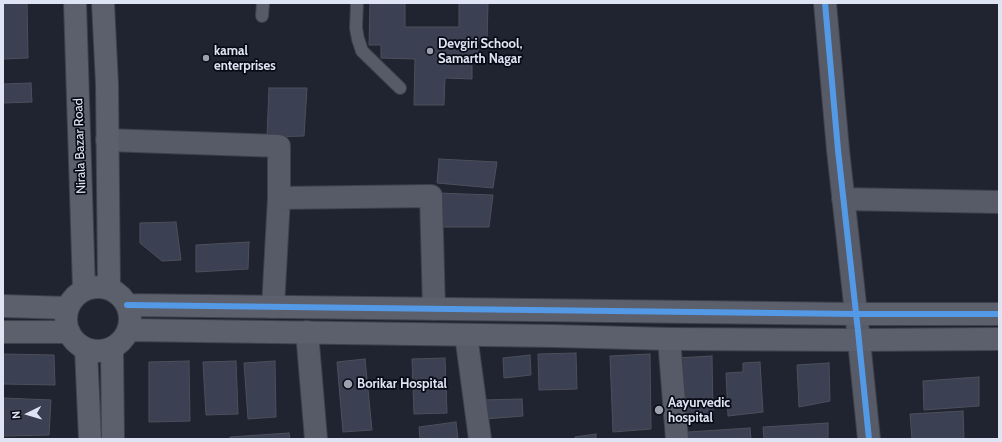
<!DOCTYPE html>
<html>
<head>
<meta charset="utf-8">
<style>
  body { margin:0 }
  #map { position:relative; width:1002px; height:442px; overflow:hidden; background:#202431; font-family:Cabin,sans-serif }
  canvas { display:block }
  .frame { position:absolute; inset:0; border:4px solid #dee4f4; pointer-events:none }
  .north { position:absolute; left:8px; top:394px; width:40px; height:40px; -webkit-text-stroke:3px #080b15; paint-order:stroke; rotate:265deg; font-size:11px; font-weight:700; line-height:16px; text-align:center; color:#dee4f4 }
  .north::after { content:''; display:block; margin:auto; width:14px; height:18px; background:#dee4f4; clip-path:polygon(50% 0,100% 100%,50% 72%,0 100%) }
</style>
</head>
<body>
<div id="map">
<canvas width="1002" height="442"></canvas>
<div class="frame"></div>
<div class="north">N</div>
</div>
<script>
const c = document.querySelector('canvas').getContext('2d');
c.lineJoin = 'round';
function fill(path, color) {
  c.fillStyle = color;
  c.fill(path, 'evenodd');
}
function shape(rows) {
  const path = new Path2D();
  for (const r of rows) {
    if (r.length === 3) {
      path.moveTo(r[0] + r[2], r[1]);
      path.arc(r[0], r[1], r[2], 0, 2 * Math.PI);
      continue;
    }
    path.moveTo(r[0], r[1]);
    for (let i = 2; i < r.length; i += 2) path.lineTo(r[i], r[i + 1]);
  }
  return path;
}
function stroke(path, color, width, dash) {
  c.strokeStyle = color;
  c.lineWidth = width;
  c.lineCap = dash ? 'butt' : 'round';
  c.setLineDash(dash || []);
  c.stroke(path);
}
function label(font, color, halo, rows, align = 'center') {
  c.font = font + ' Cabin,sans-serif';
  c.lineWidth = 3.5;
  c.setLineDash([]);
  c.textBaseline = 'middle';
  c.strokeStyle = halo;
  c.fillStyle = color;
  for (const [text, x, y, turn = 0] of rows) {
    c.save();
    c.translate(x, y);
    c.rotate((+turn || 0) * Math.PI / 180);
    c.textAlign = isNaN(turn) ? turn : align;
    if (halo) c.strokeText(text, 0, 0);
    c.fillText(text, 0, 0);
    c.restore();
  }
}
const building = shape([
  [3,3,27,3,28,58,3,59,3,3],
  [370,3,405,3,405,27,459,27,459,3,488,3,487,41,478,41,478,58,472,57,472,79,445,78,444,105,414,105,415,59,381,58,381,45,369,45,370,3],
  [31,83,32,102,3,103,3,84,31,83],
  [269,88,307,88,304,136,267,137,269,88],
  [439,159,497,162,493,188,437,183,439,159],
  [437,193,493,195,489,227,436,227,437,193],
  [176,222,181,260,162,261,140,243,140,223,176,222],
  [249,242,248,269,196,272,196,245,249,242],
  [576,353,577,389,539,390,538,354,576,353],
  [3,354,54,355,55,385,3,384,3,354],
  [650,354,651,429,613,432,610,356,650,354],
  [530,355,531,375,504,378,503,358,530,355],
  [712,356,713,416,681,417,677,358,712,356],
  [445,358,447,413,414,414,412,359,445,358],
  [365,359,372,430,343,432,337,362,365,359],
  [189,361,190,421,149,422,149,362,189,361],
  [236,361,238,414,206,415,203,362,236,361],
  [275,361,276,417,248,419,244,363,275,361],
  [760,362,763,412,728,416,726,373,743,372,743,363,760,362],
  [829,363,830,401,799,407,797,365,829,363],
  [979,377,979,406,924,410,923,381,979,377],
  [3,398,51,400,49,435,3,436,3,398],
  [522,399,523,416,485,419,483,400,522,399],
  [963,411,964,439,912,439,910,414,963,411],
  [456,422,458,439,420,439,419,427,456,422],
  [828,423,828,439,764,439,763,427,828,423],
  [750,428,751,439,688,439,688,432,750,428],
  [289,433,290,439,230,439,230,437,289,433],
  [596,434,596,439,575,439,575,437,596,434]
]);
fill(building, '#3b4052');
stroke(building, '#4c505b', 1);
const lane = shape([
  [357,3,356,28,358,39,362,51,400,88],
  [262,16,263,3]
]);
const street = shape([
  [825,3,838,150,858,331,869,439],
  [107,140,279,146,279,198],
  [843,199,999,202],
  [273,307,279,198,431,196,434,309],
  [307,332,316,439],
  [466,335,480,439],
  [669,339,677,439]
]);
const secondary = shape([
  [75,3,84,289],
  [103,3,107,84,109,288],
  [98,319,32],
  [127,305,856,314,999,314],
  [3,306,67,308],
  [128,330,554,336,669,339,859,340,999,339],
  [3,332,69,332],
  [112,348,113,439],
  [86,349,90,439]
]);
stroke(lane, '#3e414c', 14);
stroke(street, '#3e414c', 24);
stroke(secondary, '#3e414c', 24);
stroke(lane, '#575b67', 12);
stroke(street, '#575b67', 22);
stroke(secondary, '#5c606d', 22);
stroke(shape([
  [825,3,838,150,858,331,869,439],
  [127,305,856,314,999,314]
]), '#5399e6', 6);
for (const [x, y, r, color] of [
  [430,51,4,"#9ca1b0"],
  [206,58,4,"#9ca1b0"],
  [348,384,5,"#9ca1b0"],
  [659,410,5,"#9ca1b0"]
]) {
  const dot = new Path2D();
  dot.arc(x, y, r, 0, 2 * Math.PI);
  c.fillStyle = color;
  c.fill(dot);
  stroke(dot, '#080b15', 1.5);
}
label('bold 13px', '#dee4f4', '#080b15', [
  ["Devgiri School,",438,44],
  ["Samarth Nagar",438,59],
  ["kamal",214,51],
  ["enterprises",214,66],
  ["Borikar Hospital",357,384],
  ["Aayurvedic",668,403],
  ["hospital",668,418]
], 'left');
label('13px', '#dee4f4', '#080b15', [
  ["Nirala Bazar Road",80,146,-92]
]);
</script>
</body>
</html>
